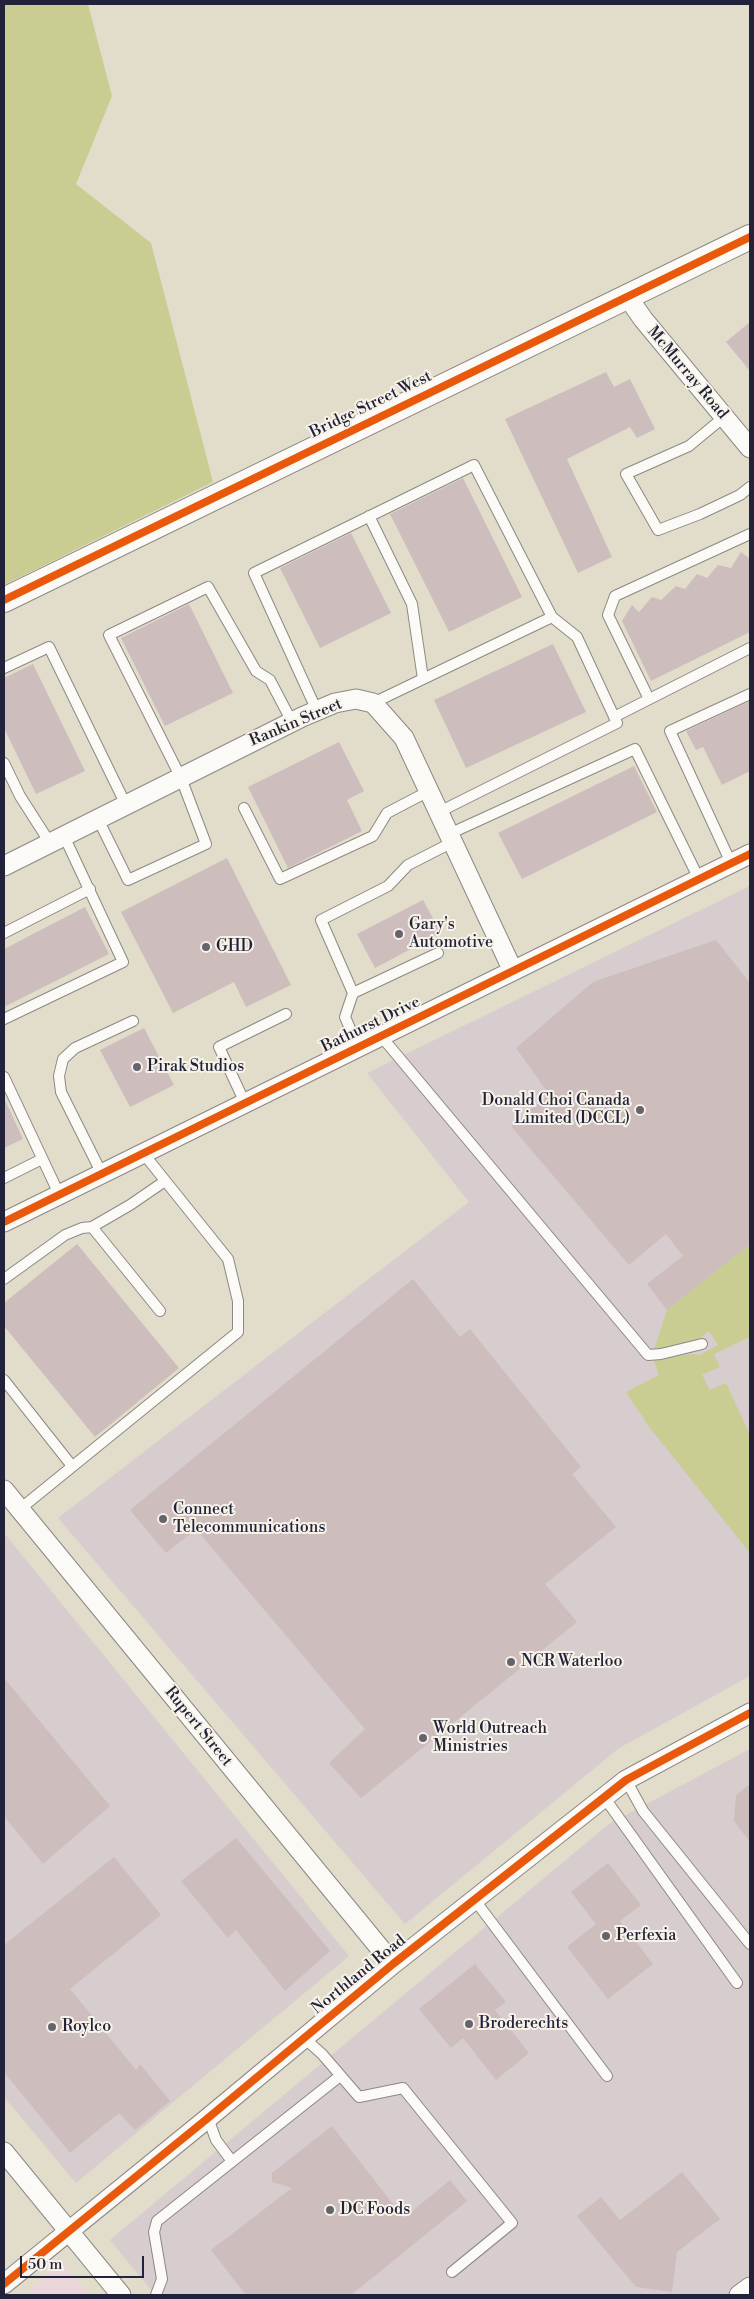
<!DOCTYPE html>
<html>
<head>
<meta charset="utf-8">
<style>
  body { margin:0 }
  #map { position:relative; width:754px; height:2299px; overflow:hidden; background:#e2dcca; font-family:"Libre Bodoni",serif }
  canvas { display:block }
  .frame { position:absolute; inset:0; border:5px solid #22223b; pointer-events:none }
  .scale { position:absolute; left:20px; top:2256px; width:124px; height:22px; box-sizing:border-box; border:2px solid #22223b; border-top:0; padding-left:6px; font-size:15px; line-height:18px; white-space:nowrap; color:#22223b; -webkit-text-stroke:4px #f7f3e8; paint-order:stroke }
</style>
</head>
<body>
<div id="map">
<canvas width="754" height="2299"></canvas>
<div class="frame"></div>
<div class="scale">50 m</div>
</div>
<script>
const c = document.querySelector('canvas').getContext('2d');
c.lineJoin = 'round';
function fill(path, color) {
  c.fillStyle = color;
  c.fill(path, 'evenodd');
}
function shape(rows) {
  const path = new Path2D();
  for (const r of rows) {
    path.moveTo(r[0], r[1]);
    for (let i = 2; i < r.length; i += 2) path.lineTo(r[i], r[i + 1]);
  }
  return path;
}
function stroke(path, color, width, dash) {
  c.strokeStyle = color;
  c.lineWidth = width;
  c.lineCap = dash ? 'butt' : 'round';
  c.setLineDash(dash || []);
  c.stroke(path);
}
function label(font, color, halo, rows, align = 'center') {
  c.font = font + ' "Libre Bodoni",serif';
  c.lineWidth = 4;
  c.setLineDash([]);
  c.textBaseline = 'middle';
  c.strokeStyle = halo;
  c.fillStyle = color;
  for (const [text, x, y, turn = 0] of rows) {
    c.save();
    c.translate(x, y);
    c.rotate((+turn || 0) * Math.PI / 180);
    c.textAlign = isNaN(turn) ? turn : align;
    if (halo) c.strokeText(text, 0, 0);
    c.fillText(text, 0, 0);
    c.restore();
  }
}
fill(shape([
  [63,2263,89,2295,24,2295]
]), '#ead5d8');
fill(shape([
  [750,886,750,1676,619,1748,405,1924,58,1518,469,1202,367,1073],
  [4,1533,349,1956,76,2183,4,2097],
  [750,1749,750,2295,155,2295,110,2240,609,1824]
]), '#d7ccce');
fill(shape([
  [4,4,88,4,112,96,76,184,151,243,213,482,4,585],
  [750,1244,750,1337,714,1354,720,1367,702,1375,710,1390,726,1383,750,1435,750,1553,650,1428,626,1392,659,1375,653,1359,691,1354,700,1355,718,1345,709,1331,689,1346,671,1350,654,1350,667,1310]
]), '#c9cd91');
fill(shape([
  [750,322,750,371,726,342],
  [606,372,614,387,630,379,655,429,637,438,630,427,567,459,612,557,578,573,505,419],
  [463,478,522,597,449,632,390,514],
  [351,533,391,613,320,648,280,568],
  [741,552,750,559,750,632,651,681,622,621,632,605,639,612,652,597,661,600,676,586,685,589,697,574,707,578,718,565,731,568],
  [189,604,233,693,165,726,121,638],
  [553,644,586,712,466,768,434,700],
  [33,664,85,771,36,794,4,728,4,678],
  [750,701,750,771,722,785,703,747,696,750,686,731],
  [339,742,364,791,347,800,362,831,288,868,248,787],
  [634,766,657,812,522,879,498,833],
  [227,858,291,985,246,1007,234,982,173,1013,121,912],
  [423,900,441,933,375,968,357,934],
  [85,907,109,954,4,1007,4,949],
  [716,940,750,983,750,1244,667,1310,647,1284,683,1256,666,1234,629,1265,511,1126,549,1094,516,1048,593,982],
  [144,1028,174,1085,130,1107,100,1050],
  [4,1098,23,1139,4,1148],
  [77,1244,179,1368,95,1437,4,1326,4,1303],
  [413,1279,460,1337,470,1329,581,1467,572,1474,616,1527,545,1584,577,1622,361,1798,329,1763,365,1729,196,1529,166,1553,130,1510],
  [4,1678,110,1806,43,1864,4,1816],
  [750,1784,750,1842,734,1821,736,1795],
  [236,1838,330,1951,285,1991,236,1930,228,1938,181,1881],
  [114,1857,161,1915,70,1989,136,2070,140,2064,170,2101,135,2130,119,2113,70,2153,4,2072,4,1945],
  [608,1863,641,1905,620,1921,653,1964,608,1999,567,1947,596,1924,571,1892],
  [475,1964,506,2002,495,2010,529,2053,496,2080,463,2038,451,2048,419,2009],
  [332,2126,404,2218,450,2180,467,2201,351,2295,246,2295,211,2250,292,2188,272,2182,272,2173],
  [682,2172,720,2219,677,2252,672,2292,636,2287,577,2216,601,2197,620,2220]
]), '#cebdbd');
const service = shape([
  [724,417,689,446,626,474,658,530,700,514,740,495,750,487],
  [369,516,412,604,423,679],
  [4,668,49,647,126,805],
  [649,699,608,615,615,596,750,534],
  [373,703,552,617,577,637,617,723,439,812],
  [317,711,254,573,474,465,552,617],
  [614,717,750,648],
  [4,763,20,796,50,843],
  [244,808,280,879,373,836,387,813,429,791],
  [98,819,128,880,206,844,181,778,109,635,208,587,256,671,270,680,292,722],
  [449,834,635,749,699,879],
  [731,863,670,731,750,694],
  [4,933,90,889],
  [353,993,438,953],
  [4,1019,123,962,64,836],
  [381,1036,648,1355,661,1354,702,1344],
  [358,1047,345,1017,353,993,321,920,388,886,408,865,453,842],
  [4,1077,59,1194],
  [245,1103,219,1047,286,1014],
  [102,1174,61,1092,59,1076,63,1059,75,1048,133,1021],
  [4,1178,42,1159],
  [92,1227,160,1311],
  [4,1279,65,1235,82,1228,92,1227,130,1205,165,1181],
  [4,1380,72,1466],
  [20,1509,238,1332,238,1301,228,1259,143,1153],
  [626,1780,643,1811,750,1944],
  [604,1797,737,1983],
  [474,1899,607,2076],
  [304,2038,322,2054,359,2097,403,2088,512,2223,452,2272],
  [208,2118,216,2140,231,2160],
  [156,2295,162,2279,154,2232,157,2221,340,2076]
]);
const minor = shape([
  [627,296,643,319,750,448],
  [4,866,302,717,335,703,356,699,373,703,404,738,513,971],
  [4,1222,750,854],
  [4,1490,393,1964],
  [4,2152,121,2295],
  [4,2284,208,2118,393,1964,626,1780,750,1713],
  [739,2295,750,2287]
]);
const tertiary = shape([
  [4,600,750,237]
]);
stroke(service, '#8c8884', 12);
stroke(minor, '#8c8884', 21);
stroke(tertiary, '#8c8884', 26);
stroke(service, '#fbfaf7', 10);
stroke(minor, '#fbfaf7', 19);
stroke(tertiary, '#fbfaf7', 24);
stroke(shape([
  [4,600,750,237],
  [4,1222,750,854],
  [4,2284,208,2118,393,1964,626,1780,750,1713]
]), '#e8590c', 8);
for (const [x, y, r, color] of [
  [399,934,5,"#65636d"],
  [206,947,5,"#65636d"],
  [137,1067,5,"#65636d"],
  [640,1110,5,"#65636d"],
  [163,1519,5,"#65636d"],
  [511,1662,5,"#65636d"],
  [423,1738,5,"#65636d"],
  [606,1936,5,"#65636d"],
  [469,2024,5,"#65636d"],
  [52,2027,5,"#65636d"],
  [330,2210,5,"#65636d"]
]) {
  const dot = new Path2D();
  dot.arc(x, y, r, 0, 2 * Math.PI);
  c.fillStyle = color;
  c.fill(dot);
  stroke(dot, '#f7f3e8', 2);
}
label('16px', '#22223b', '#f7f3e8', [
  ["McMurray Road",687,373,50],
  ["Bridge Street West",371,405,-26],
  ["Rankin Street",296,723,-23],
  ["Bathurst Drive",371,1025,-26],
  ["Rupert Street",198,1727,51],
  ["Northland Road",359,1975,-39]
]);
label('16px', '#22223b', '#f7f3e8', [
  ["Gary's",409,925],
  ["Automotive",409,943],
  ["GHD",216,947],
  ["Pirak Studios",147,1067],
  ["Donald Choi Canada",630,1101,"right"],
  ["Limited (DCCL)",630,1119,"right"],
  ["Connect",173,1510],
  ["Telecommunications",173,1528],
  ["NCR Waterloo",521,1662],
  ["World Outreach",433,1729],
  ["Ministries",433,1747],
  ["Perfexia",616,1936],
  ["Broderechts",479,2024],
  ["Roylco",62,2027],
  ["DC Foods",340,2210]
], 'left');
</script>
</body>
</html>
